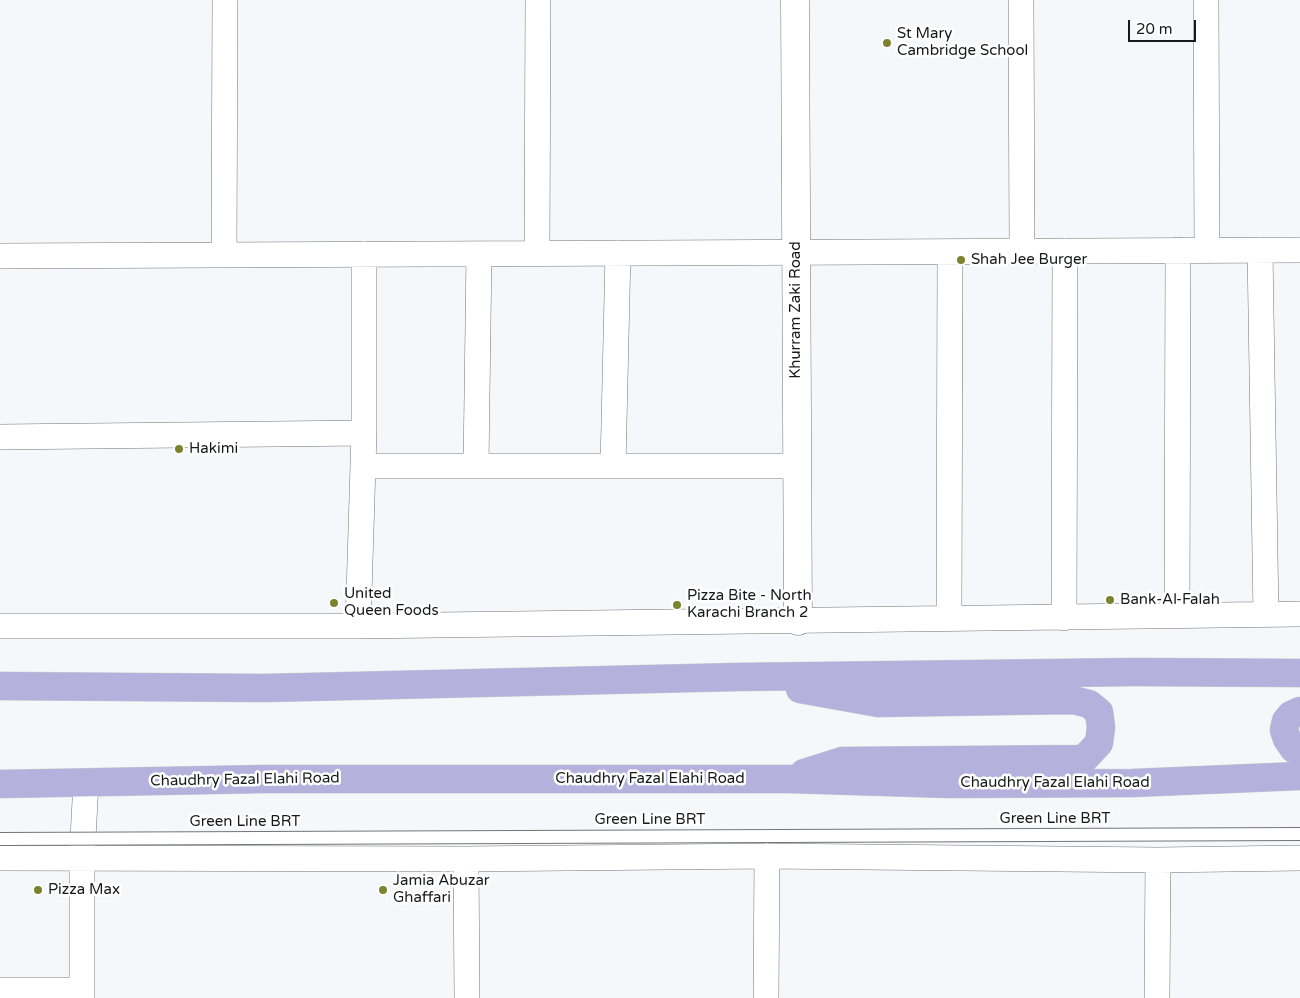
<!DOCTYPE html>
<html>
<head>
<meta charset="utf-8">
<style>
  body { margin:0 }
  #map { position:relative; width:1300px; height:998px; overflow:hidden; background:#f5f8fb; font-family:"Varela Round",sans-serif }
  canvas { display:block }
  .scale { position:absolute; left:1128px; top:20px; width:68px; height:22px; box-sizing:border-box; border:2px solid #18191a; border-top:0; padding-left:6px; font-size:15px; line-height:18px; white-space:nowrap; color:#18191a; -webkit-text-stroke:4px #fff; paint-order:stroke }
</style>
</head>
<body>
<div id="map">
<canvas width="1300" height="998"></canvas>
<div class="scale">20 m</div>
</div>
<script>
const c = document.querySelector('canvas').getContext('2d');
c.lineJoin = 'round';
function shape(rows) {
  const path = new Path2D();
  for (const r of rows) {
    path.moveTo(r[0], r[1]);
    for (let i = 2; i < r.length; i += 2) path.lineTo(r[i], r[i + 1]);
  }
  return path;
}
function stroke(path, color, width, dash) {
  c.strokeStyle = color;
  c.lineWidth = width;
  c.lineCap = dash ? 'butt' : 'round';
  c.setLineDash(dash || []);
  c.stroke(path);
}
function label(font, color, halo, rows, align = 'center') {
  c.font = font + ' "Varela Round",sans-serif';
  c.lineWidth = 5;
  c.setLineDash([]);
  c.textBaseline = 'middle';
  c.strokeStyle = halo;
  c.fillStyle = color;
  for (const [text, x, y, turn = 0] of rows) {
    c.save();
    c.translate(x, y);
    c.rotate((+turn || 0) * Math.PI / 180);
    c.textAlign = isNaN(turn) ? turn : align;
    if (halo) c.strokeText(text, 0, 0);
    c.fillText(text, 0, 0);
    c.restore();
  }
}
const minor = shape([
  [1021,0,1022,252],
  [1206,0,1207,251],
  [1260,250,1266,615],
  [537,254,538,0],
  [224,255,225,0],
  [0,256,1300,250],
  [0,437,364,433],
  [363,466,797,466],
  [476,466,479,254],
  [613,466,618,253],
  [1177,616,1178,250],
  [1064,618,1065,251],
  [949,619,950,252],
  [0,626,358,626,1300,614],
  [358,626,364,433,364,254],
  [0,858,466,859,767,856,1158,860,1300,858],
  [466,859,467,998],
  [0,990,82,990],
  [82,998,82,857,86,782],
  [766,998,767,856],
  [1157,998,1158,860]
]);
const tertiary = shape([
  [795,0,798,621]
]);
const primary = shape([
  [0,686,265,688,737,677,1135,672,1300,673],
  [800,689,878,703,1073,700,1089,704,1099,712,1101,727,1099,743,1084,759,842,761,804,773],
  [1300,711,1291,715,1286,721,1284,730,1287,739,1294,749,1300,750],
  [0,784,265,779,788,779,949,784,1133,783,1300,776]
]);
stroke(minor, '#737578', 26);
stroke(tertiary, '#737578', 29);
stroke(primary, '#d1d1d1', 29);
stroke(minor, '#fff', 25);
stroke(tertiary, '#fff', 28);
stroke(primary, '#b5b1dd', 28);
const serviceBridge = shape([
  [0,839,1300,834]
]);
stroke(serviceBridge, '#737578', 14, []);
stroke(serviceBridge, '#fff', 12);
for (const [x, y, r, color] of [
  [887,43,5,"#7c832e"],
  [961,260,5,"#7c832e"],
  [179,449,5,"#7c832e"],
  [1110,600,5,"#7c832e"],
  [334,603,5,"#7c832e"],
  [677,605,5,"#7c832e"],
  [38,890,5,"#7c832e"],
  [383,890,5,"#7c832e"]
]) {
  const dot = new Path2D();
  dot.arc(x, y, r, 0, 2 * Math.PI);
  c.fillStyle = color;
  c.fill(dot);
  stroke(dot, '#fff', 2);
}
label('15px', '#18191a', '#fff', [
  ["St Mary",897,34],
  ["Cambridge School",897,51],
  ["Shah Jee Burger",971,260],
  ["Hakimi",189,449],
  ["United",344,594],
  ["Queen Foods",344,611],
  ["Pizza Bite - North",687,596],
  ["Karachi Branch 2",687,613],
  ["Bank-Al-Falah",1120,600],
  ["Jamia Abuzar",393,881],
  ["Ghaffari",393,898],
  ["Pizza Max",48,890]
], 'left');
label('15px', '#18191a', '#fff', [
  ["Khurram Zaki Road",796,310,-90],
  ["Chaudhry Fazal Elahi Road",650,779],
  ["Chaudhry Fazal Elahi Road",245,780,-1],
  ["Chaudhry Fazal Elahi Road",1055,783],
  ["Green Line BRT",1055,819],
  ["Green Line BRT",650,820],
  ["Green Line BRT",245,822]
]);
</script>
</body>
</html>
